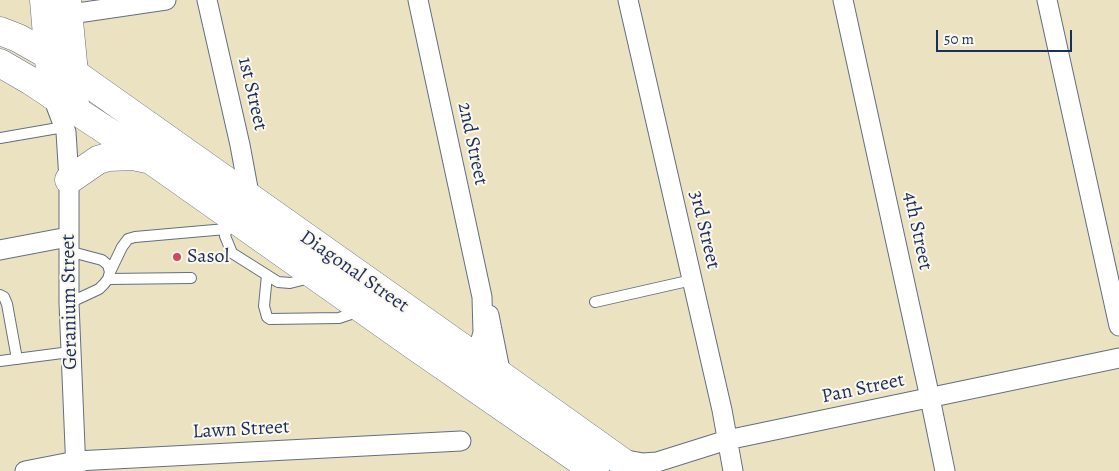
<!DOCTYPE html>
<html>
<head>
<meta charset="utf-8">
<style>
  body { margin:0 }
  #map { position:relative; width:1119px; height:471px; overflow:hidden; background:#ebe2c1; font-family:Alegreya,serif }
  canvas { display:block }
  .scale { position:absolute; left:936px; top:30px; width:136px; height:22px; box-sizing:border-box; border:2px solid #1b2f5e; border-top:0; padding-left:6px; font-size:15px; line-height:18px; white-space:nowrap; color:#1b2f5e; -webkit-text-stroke:4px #fbf7ec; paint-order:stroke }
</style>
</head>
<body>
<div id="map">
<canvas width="1119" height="471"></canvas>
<div class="scale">50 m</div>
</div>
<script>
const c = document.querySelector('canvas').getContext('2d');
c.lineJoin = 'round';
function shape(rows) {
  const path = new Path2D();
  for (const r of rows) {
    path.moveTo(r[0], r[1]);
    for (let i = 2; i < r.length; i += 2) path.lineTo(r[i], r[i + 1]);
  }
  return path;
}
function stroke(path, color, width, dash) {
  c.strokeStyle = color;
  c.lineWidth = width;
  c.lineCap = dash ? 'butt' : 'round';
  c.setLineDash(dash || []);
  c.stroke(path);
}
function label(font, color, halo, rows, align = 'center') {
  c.font = font + ' Alegreya,serif';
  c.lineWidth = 4;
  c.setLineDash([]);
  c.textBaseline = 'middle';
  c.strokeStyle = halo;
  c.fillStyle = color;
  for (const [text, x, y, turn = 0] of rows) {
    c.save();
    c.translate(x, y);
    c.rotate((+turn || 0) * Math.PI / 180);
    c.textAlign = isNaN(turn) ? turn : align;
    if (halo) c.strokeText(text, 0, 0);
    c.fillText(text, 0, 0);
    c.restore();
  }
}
const lane = shape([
  [0,138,64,127],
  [228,224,225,236,232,253,278,282,290,283,310,278],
  [68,251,102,260,108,265,110,272],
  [267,275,264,306,267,317,270,319,339,318,360,311],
  [108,279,191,278],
  [0,295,4,297,7,304,17,359],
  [595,302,692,280],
  [69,303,99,289,104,284,108,279,110,272,122,247,128,239,135,237,226,229],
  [0,361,70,352]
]);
const street = shape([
  [207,0,240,145,250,199],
  [418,0,482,297,483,333,479,346,468,366],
  [628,0,722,410,733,471],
  [843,0,930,398,945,471],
  [1047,0,1119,326],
  [57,16,166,0],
  [52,95,66,132,69,180,69,303,76,471],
  [0,250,68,237],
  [489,315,501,375],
  [621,459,643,463,657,462,727,440,1119,358],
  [25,471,76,461,461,441]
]);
const secondary = shape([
  [44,0,52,95],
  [67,0,74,73,75,110]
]);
const primary = shape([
  [0,31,18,38,50,56,474,356,635,471],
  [0,63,31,81,151,160,416,347,595,471],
  [69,180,98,160,108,157,133,156,147,159]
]);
stroke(lane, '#646e81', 12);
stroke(street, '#646e81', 21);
stroke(secondary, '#646e81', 29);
stroke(primary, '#646e81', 29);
stroke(lane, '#fff', 10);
stroke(street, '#fff', 19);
stroke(secondary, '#fff', 28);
stroke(primary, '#fff', 28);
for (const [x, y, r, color] of [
  [177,257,5,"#d1495b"]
]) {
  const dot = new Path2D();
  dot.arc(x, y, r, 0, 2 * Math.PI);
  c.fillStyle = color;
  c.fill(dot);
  stroke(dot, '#fbf7ec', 2);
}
label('20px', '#1b2f5e', '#fbf7ec', [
  ["1st Street",252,94,77],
  ["2nd Street",472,144,78],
  ["3rd Street",704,230,77],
  ["4th Street",917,231,78],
  ["Diagonal Street",354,272,35],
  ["Geranium Street",70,302,-91],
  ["Pan Street",863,389,-12],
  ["Lawn Street",241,430,-3]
]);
label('20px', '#1b2f5e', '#fbf7ec', [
  ["Sasol",187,257]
], 'left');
</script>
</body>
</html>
